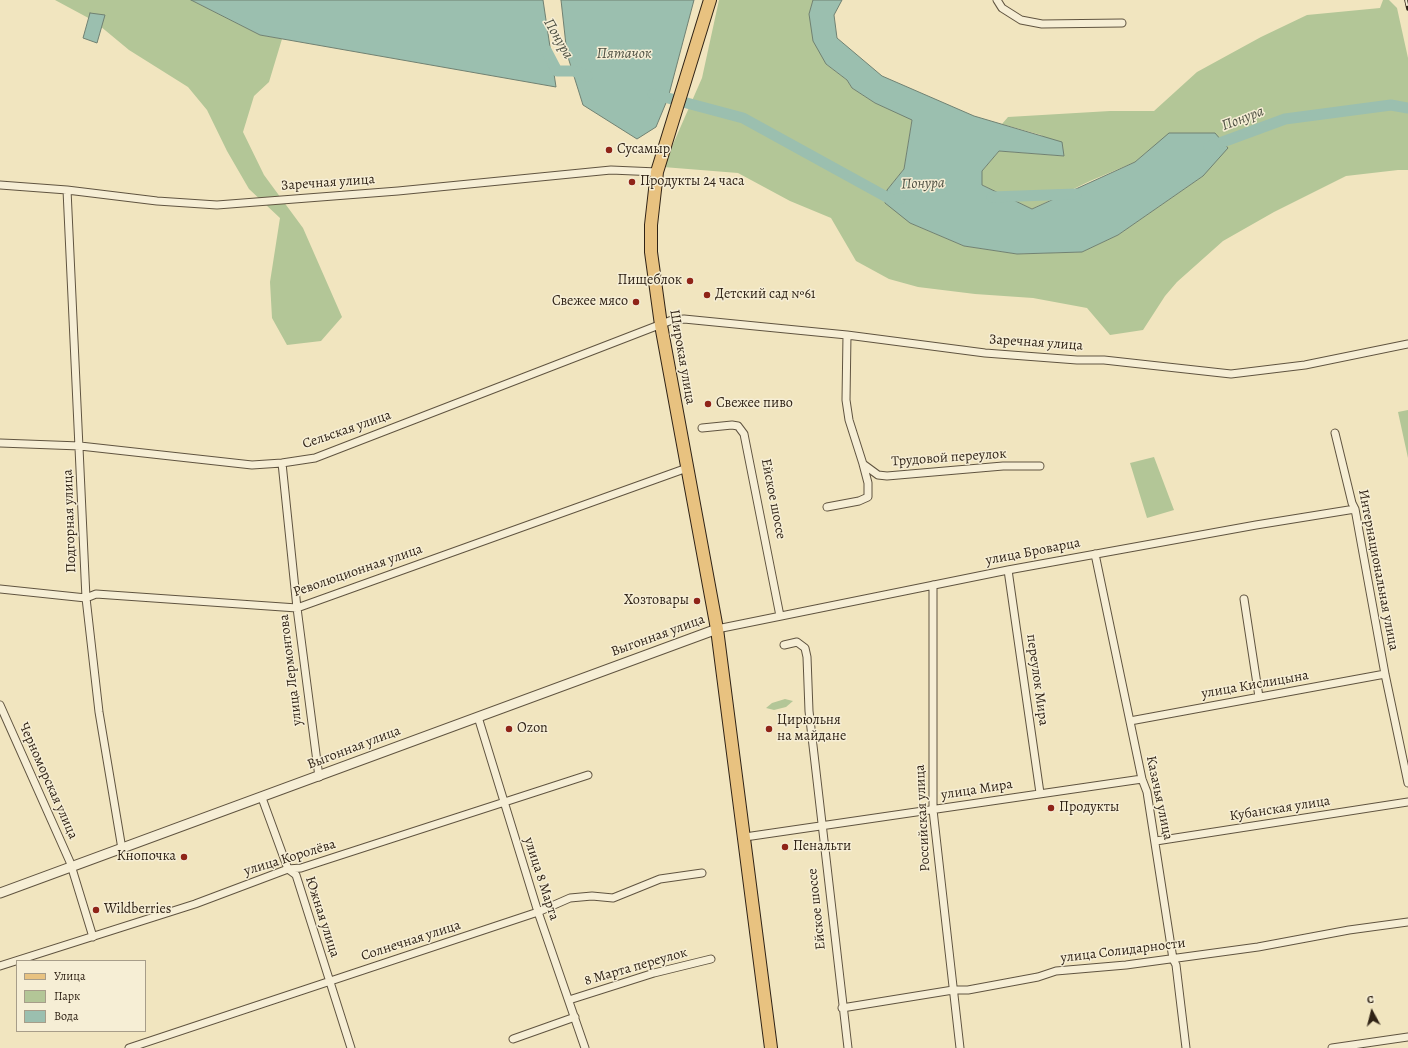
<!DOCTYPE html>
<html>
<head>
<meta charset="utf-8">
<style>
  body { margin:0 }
  #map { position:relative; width:1408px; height:1048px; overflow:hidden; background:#f1e5bf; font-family:Alegreya,serif }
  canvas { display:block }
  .legend { position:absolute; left:16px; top:960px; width:130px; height:72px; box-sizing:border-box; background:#f6eed5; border:1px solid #a79d89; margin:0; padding:5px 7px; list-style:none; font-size:12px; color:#302316 }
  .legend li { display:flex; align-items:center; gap:8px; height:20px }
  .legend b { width:20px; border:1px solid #a79d89 }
  .north { position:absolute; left:1352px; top:992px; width:40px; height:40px; -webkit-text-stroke:3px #f6eed5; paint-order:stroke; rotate:353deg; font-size:11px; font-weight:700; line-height:16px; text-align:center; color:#302316 }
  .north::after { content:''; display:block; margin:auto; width:14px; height:18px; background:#302316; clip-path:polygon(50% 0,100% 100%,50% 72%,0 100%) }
</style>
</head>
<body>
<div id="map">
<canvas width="1408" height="1048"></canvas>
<ul class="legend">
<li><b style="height:5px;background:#e8c280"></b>Улица</li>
<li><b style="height:11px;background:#b3c697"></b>Парк</li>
<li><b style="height:11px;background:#9bbfaf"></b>Вода</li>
</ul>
<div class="north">С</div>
</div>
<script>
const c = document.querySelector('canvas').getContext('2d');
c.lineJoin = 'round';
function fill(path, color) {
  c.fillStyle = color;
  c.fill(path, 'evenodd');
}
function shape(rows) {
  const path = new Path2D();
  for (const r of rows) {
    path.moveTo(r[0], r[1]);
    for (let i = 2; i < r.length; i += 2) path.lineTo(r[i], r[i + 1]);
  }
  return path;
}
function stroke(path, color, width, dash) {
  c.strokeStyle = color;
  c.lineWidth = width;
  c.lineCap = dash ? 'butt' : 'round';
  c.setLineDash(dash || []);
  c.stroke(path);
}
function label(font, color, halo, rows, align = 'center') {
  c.font = font + ' Alegreya,serif';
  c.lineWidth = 3;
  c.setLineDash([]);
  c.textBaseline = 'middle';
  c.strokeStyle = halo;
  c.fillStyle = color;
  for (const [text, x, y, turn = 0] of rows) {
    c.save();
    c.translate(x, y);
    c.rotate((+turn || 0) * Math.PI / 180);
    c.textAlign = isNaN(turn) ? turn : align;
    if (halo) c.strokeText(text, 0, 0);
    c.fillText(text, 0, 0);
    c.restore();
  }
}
fill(shape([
  [55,0,191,0,260,35,282,39,269,82,254,96,243,132,264,175,303,228,342,317,321,341,287,345,272,318,270,282,280,218,249,189,227,151,207,110,188,87,129,50,94,21],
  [719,0,813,0,809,14,826,64,847,80,852,88,875,103,912,119,904,169,887,190,910,223,964,246,1017,254,1082,252,1118,235,1203,176,1152,148,1135,162,1090,181,1032,209,982,185,982,171,999,151,1064,156,1041,135,1002,124,1008,117,1110,111,1154,111,1197,72,1261,37,1307,15,1380,8,1383,0,1389,0,1397,8,1408,58,1408,170,1398,170,1346,176,1274,212,1223,241,1177,282,1165,296,1143,330,1110,335,1087,308,1033,298,975,294,918,287,889,279,856,261,831,218,790,201,738,173,663,167,702,78],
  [1408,410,1408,458,1398,412],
  [1154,457,1174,510,1147,518,1130,463],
  [785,699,793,701,786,707,774,710,766,708,772,703]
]), '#b3c697');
const water = shape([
  [191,0,543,0,556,87,260,35,191,0],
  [561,0,694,0,668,98,656,127,637,139,583,105,567,54,561,0],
  [813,0,842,0,834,15,837,38,882,76,974,116,1062,142,1064,156,999,151,982,171,982,185,1032,209,1135,162,1169,133,1215,133,1228,148,1203,176,1118,235,1082,252,1017,254,964,246,910,223,885,203,887,190,904,169,912,120,875,103,852,88,847,80,826,64,813,41,809,14,813,0],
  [90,13,105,15,97,43,83,38,90,13]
]);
fill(water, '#9bbfaf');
stroke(water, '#708172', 1);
stroke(shape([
  [546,50,557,71,574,71,587,76],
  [653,94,743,118,892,200,900,199],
  [1209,147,1285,119,1391,105,1408,108],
  [992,197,1076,194]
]), '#9bbfaf', 11);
const minor = shape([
  [997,0,1002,8,1021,20,1042,24,1122,23],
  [0,185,67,190,157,201,217,205,398,191,611,170,657,172],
  [67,190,86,598,99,712,122,849],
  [847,335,846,400,849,420,863,464,878,475,887,476,1003,466,1040,466],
  [702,428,732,425,738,426,744,434,780,616],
  [1335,433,1352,503,1355,509,1385,674,1408,783],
  [0,443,80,446,252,465,282,463,315,458,672,320,684,319,847,335,985,353,1077,360,1104,360,1231,374,1305,365,1408,344],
  [282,463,297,608,319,777],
  [827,507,859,501,868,497,868,483,863,464],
  [1095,554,1142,779,1147,792,1173,959,1176,965,1186,1048],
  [1008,570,1040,793],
  [933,585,933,810,960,1048],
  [0,589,86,598,96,594,297,608,687,468],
  [1244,599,1259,697],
  [717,629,1008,570,1256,525,1355,509],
  [784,645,797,642,805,648,807,657,809,711,848,1048],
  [0,705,70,862,93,937],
  [478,717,538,912,585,1048],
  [1130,721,1385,674],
  [262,798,288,869,296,875,351,1048],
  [745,837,1142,779],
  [1156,841,1408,802],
  [0,966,195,904,288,869,301,868,588,775],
  [569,1000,654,973,711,959],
  [842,1008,953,990,968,990,1038,977,1056,971,1126,965,1258,947,1349,930,1408,922],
  [513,1039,575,1017],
  [129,1048,538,912,570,898,592,896,613,898,660,879,702,873],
  [1332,1048,1408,1037]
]);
const tertiary = shape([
  [0,893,717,629]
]);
const primary = shape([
  [710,0,657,172,651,225,651,252,661,325,717,629,771,1048]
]);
stroke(minor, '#605440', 9);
stroke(tertiary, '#605440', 11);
stroke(primary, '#302316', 14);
stroke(minor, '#f6eed5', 7);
stroke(tertiary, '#f6eed5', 9);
stroke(primary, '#e8c280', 12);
const rail = shape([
  [1406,0,1408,9]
]);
stroke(rail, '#302316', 3.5);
stroke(rail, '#f6eed5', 2, [6]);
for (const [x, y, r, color] of [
  [609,150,4,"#8f2418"],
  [632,182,4,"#8f2418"],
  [690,281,4,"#8f2418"],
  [707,295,4,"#8f2418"],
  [636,302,4,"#8f2418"],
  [708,404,4,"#8f2418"],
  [697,601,4,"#8f2418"],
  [509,729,4,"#8f2418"],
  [769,729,4,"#8f2418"],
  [1051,808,4,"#8f2418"],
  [785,847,4,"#8f2418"],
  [184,857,4,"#8f2418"],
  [96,910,4,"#8f2418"]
]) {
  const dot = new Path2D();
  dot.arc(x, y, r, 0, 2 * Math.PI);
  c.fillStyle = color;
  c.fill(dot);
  stroke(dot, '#f6eed5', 1.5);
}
label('14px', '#302316', '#f6eed5', [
  ["Сусамыр",617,150],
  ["Продукты 24 часа",640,182],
  ["Пищеблок",682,281,"right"],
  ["Детский сад №61",715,295],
  ["Свежее мясо",628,302,"right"],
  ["Свежее пиво",716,404],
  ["Хозтовары",689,601,"right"],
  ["Цирюльня",777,721],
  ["на майдане",777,737],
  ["Ozon",517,729],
  ["Продукты",1059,808],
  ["Пенальти",793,847],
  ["Кнопочка",176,857,"right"],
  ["Wildberries",104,910]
], 'left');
label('14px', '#302316', '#f6eed5', [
  ["Заречная улица",328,183,-4],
  ["Заречная улица",1036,343,4],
  ["Широкая улица",682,357,80],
  ["Сельская улица",347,430,-19],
  ["Трудовой переулок",949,458,-4],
  ["Ейское шоссе",773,499,79],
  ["Подгорная улица",70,521,-92],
  ["улица Броварца",1033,552,-11],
  ["Интернациональная улица",1378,570,79],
  ["Революционная улица",358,571,-19],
  ["Выгонная улица",658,636,-20],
  ["улица Лермонтова",291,670,-97],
  ["переулок Мира",1037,680,82],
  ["улица Кислицына",1255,685,-10],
  ["Выгонная улица",354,748,-21],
  ["Черноморская улица",48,781,66],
  ["улица Мира",977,790,-9],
  ["Казачья улица",1159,798,78],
  ["Кубанская улица",1280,809,-9],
  ["Российская улица",923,818,-93],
  ["улица Королёва",290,858,-17],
  ["улица 8 Марта",541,879,72],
  ["Ейское шоссе",817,909,-96],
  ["Южная улица",322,917,72],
  ["Солнечная улица",411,941,-18],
  ["улица Солидарности",1123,951,-7],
  ["8 Марта переулок",636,967,-16]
]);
label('italic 15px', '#505244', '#f6eed5', [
  ["Понура",558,39,60],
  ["Пятачок",624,54],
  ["Понура",1243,119,-21],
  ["Понура",923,184,-2]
]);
</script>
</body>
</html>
